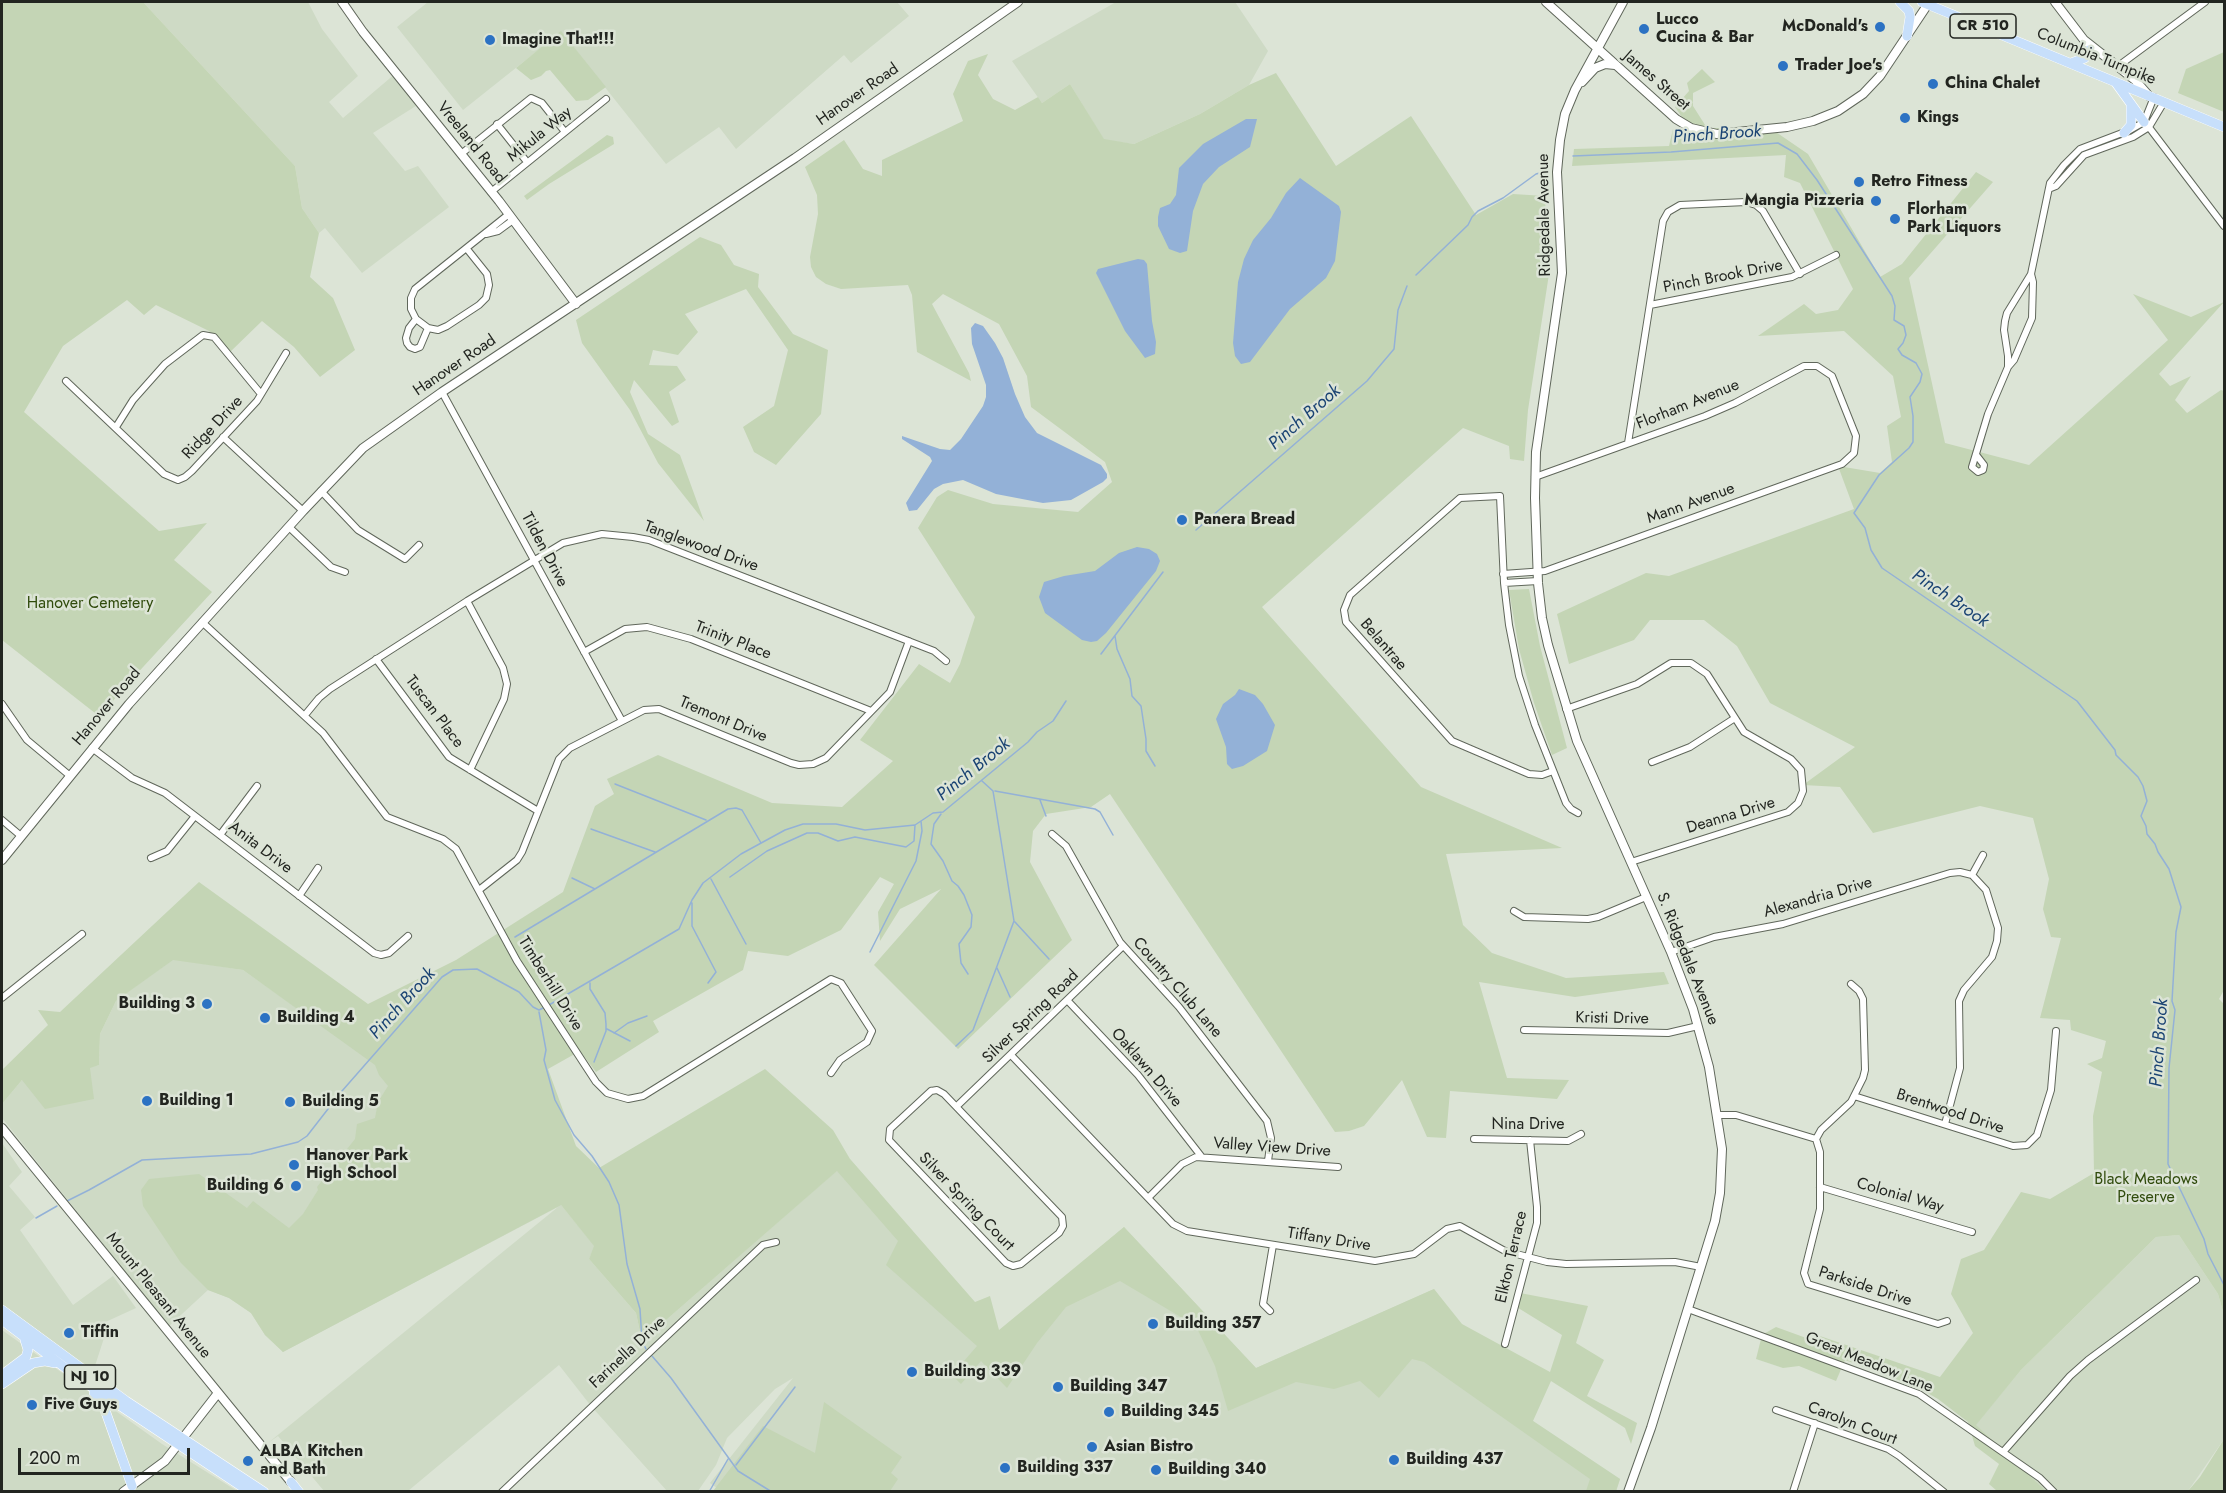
<!DOCTYPE html>
<html>
<head>
<meta charset="utf-8">
<style>
  body { margin:0 }
  #map { position:relative; width:2226px; height:1493px; overflow:hidden; background:#dce4d6; font-family:Jost,sans-serif }
  canvas { display:block }
  .frame { position:absolute; inset:0; border:3px solid #222520; pointer-events:none }
  .scale { position:absolute; left:18px; top:1448px; width:172px; height:27px; box-sizing:border-box; border:3px solid #222520; border-top:0; padding-left:8px; font-size:18px; line-height:21px; white-space:nowrap; color:#222520; -webkit-text-stroke:4px #dce4d6; paint-order:stroke }
</style>
</head>
<body>
<div id="map">
<canvas width="2226" height="1493"></canvas>
<div class="frame"></div>
<div class="scale">200 m</div>
</div>
<script>
const c = document.querySelector('canvas').getContext('2d');
c.lineJoin = 'round';
function fill(path, color) {
  c.fillStyle = color;
  c.fill(path, 'evenodd');
}
function shape(rows) {
  const path = new Path2D();
  for (const r of rows) {
    path.moveTo(r[0], r[1]);
    for (let i = 2; i < r.length; i += 2) path.lineTo(r[i], r[i + 1]);
  }
  return path;
}
function stroke(path, color, width, dash) {
  c.strokeStyle = color;
  c.lineWidth = width;
  c.lineCap = dash ? 'butt' : 'round';
  c.setLineDash(dash || []);
  c.stroke(path);
}
function label(font, color, halo, rows, align = 'center') {
  c.font = font + ' Jost,sans-serif';
  c.lineWidth = 5;
  c.setLineDash([]);
  c.textBaseline = 'middle';
  c.strokeStyle = halo;
  c.fillStyle = color;
  for (const [text, x, y, turn = 0] of rows) {
    c.save();
    c.translate(x, y);
    c.rotate((+turn || 0) * Math.PI / 180);
    c.textAlign = isNaN(turn) ? turn : align;
    if (halo) c.strokeText(text, 0, 0);
    c.fillText(text, 0, 0);
    c.restore();
  }
}
fill(shape([
  [143,2,308,2,322,29,358,76,329,102,343,118,396,73,419,104,373,133,405,171,418,166,449,207,362,273,325,228,319,233,302,208,295,166],
  [428,2,538,2,540,3,542,2,897,2,909,16,851,63,844,55,736,149,719,127,666,164,561,32,463,110,397,27],
  [1116,2,1235,2,1268,51,1249,85,1200,114,1134,144,1104,140,1070,84,1042,103,1012,61],
  [173,959,243,970,357,1050,561,1205,595,1246,589,1259,636,1313,642,1341,850,1159,880,1193,873,1199,999,1333,1124,1227,1256,1368,1434,1289,1533,1421,1620,1479,1616,1492,721,1491,710,1483,793,1378,775,1389,727,1438,716,1465,698,1491,667,1491,591,1406,559,1365,408,1491,324,1491,278,1436,268,1443,558,1207,283,1352,265,1335,251,1313,229,1298,208,1290,169,1326,2,1118,2,1104,22,1080,99,1065,100,1034,116,1001],
  [2,1143,22,1172,9,1186,35,1217,20,1230,73,1305,113,1276,136,1308,88,1330,85,1335,104,1338,93,1372,2,1304],
  [2179,1235,2218,1294,2224,1315,2224,1439,2188,1491,2046,1491,1975,1425,2021,1370,2156,1237],
  [2,1330,162,1444,237,1491,2,1491]
]), '#cedac5');
fill(shape([
  [2,2,143,2,295,166,302,208,319,233,310,277,333,298,355,350,320,377,294,347,262,321,228,354,209,331,156,305,144,315,127,300,63,346,24,412,159,531,207,523,174,560,212,592,121,691,100,717,2,640],
  [561,31,606,87,588,100,576,101,550,70,546,71,541,76,531,80,516,68],
  [2224,52,2224,112,2178,93,2186,69],
  [988,54,978,75,993,99,1015,110,1038,97,1042,103,1070,84,1104,139,1134,144,1200,114,1249,85,1276,73,1336,166,1411,116,1476,215,1513,194,1545,196,1549,274,1528,410,1524,461,1510,459,1509,446,1463,428,1262,607,1421,787,1562,848,1446,854,1463,925,1492,953,1566,978,1664,972,1669,984,1575,997,1479,982,1507,1078,1569,1080,1557,1099,1450,1091,1446,1138,1427,1137,1402,1080,1364,1126,1349,1131,1335,1132,1110,794,1091,807,1046,814,1033,831,1030,862,1072,940,958,1049,874,965,941,889,900,909,880,941,878,912,894,884,880,877,841,930,788,956,748,951,743,970,653,1021,659,1032,596,1072,580,1051,548,1069,576,1146,599,1168,765,1069,833,1130,850,1159,975,1302,990,1296,999,1330,1124,1227,1256,1368,1434,1289,1462,1324,1550,1372,1562,1335,1515,1306,1520,1293,1588,1306,1576,1343,1604,1360,1587,1396,1637,1423,1631,1444,1625,1428,1551,1381,1533,1421,1620,1479,1616,1491,1586,1491,1590,1479,1424,1362,1412,1359,1379,1398,1360,1381,1334,1389,1296,1382,1228,1411,1215,1366,1196,1326,1120,1281,1066,1307,1037,1343,1007,1388,981,1361,961,1384,952,1375,977,1346,886,1265,898,1241,837,1171,642,1341,636,1313,589,1259,594,1246,561,1205,283,1352,265,1335,251,1313,229,1298,208,1290,181,1263,143,1206,141,1190,149,1179,199,1174,247,1208,253,1201,289,1228,303,1214,318,1190,317,1187,355,1139,357,1124,375,1118,378,1102,388,1086,379,1075,375,1065,243,970,173,960,116,1001,100,1034,99,1065,90,1068,94,1099,45,1109,22,1080,2,1104,2,1070,48,1025,38,1010,60,1012,199,882,368,1004,456,960,563,892,595,806,614,794,607,779,658,755,772,803,842,807,893,761,860,740,919,664,950,683,960,664,975,617,918,528,937,497,948,490,993,504,1078,512,1112,482,1105,462,1031,407,1027,376,999,324,943,294,932,304,969,373,971,381,917,352,912,295,908,285,841,289,826,284,816,277,811,267,810,257,818,214,817,195,805,167,844,140,863,169,882,176,882,160,963,121,953,94,968,61],
  [1702,69,1715,82,1693,93,1693,106,1707,128,1770,128,1808,154,1880,277,1902,264,1976,172,1993,182,1909,278,1945,443,2029,465,2168,340,2133,294,2191,317,2224,302,2159,374,2170,386,2191,376,2175,400,2187,413,2221,390,2224,391,2224,990,2219,999,2224,1004,2224,1315,2218,1294,2179,1235,2156,1237,2021,1370,1976,1425,2046,1491,1997,1491,1989,1484,1999,1464,1975,1446,1968,1422,1938,1399,1917,1387,1845,1360,1836,1381,1799,1366,1783,1368,1756,1359,1762,1335,1776,1327,1809,1339,1814,1334,1940,1377,1973,1333,1951,1294,1961,1259,1984,1250,2021,1192,2050,1199,2094,1173,2093,1116,2102,1072,2087,1064,2102,1058,2106,1041,2071,1030,2070,1020,2040,1018,2061,938,2051,937,2043,909,2049,879,2033,818,1980,806,1873,833,1840,787,1803,785,1855,747,1770,703,1737,646,1704,620,1650,620,1634,640,1569,664,1557,614,1646,573,1669,576,1854,509,1838,466,1880,473,1892,462,1887,426,1901,417,1893,376,1844,331,1758,336,1804,304,1816,314,1838,310,1853,289,1800,183,1784,177,1786,155,1572,166,1574,149,1669,146,1673,129,1696,138,1675,107,1689,91,1687,83],
  [607,135,613,137,614,144,549,184,527,200,524,196],
  [700,237,721,245,734,265,759,274,758,287,793,334,828,350,821,414,776,465,754,452,743,427,774,406,788,350,746,289,685,314,698,332,678,355,653,350,649,365,677,366,686,380,669,392,679,422,672,426,634,380,630,392,648,434,680,455,704,521,658,463,630,410,582,343,576,320],
  [1529,589,1540,646,1567,748,1552,755,1534,703,1519,649,1509,590],
  [824,1402,902,1457,891,1473,898,1479,890,1491,713,1491,763,1426,815,1453],
  [2224,1439,2224,1491,2188,1491,2200,1477]
]), '#c4d5b5');
fill(shape([
  [1246,119,1257,119,1250,147,1219,167,1203,184,1193,211,1187,251,1180,253,1169,249,1158,226,1158,217,1160,208,1170,204,1176,195,1179,168,1203,144],
  [1300,178,1339,206,1341,212,1335,261,1326,278,1290,309,1250,362,1241,364,1235,356,1233,343,1238,282,1244,259,1253,240,1271,218,1286,193],
  [1138,259,1144,260,1147,264,1152,321,1156,342,1155,354,1145,358,1125,331,1096,273,1098,269],
  [975,323,983,326,995,343,1003,358,1015,394,1025,417,1037,433,1101,465,1107,474,1107,478,1103,482,1071,500,1043,503,996,494,963,480,943,484,934,489,917,510,909,511,906,503,932,461,930,457,902,439,902,436,940,449,950,450,961,439,983,406,986,397,986,385,972,344,971,328],
  [1137,547,1149,549,1157,554,1160,561,1156,571,1106,633,1097,641,1091,642,1082,640,1045,613,1039,597,1044,582,1064,576,1095,571,1119,553],
  [1239,689,1255,695,1263,704,1275,725,1267,751,1243,766,1232,769,1227,764,1226,747,1216,719,1223,704,1235,695]
]), '#93b1d7');
stroke(shape([
  [1573,156,1671,152,1778,143,1797,154,1817,180,1892,296,1895,306,1894,320,1904,326,1906,335,1903,343,1898,349,1902,355,1916,363,1922,374,1920,382,1910,397,1913,416,1913,442,1909,448,1879,475,1854,513,1865,528,1871,550,1882,568,2077,701,2115,750,2116,755,2138,777,2143,786,2147,801,2141,816,2146,826,2147,834,2155,844,2158,852,2169,869,2181,907,2176,932,2172,1001,2175,1010,2169,1068,2168,1164,2204,1239,2208,1254,2224,1285],
  [1416,275,1468,225,1472,217,1478,211,1503,198,1536,174,1547,171],
  [1196,530,1367,381,1394,349,1398,310,1407,286],
  [1115,636,1117,649,1130,679,1132,696,1141,706,1146,739,1146,751,1155,766],
  [1101,654,1163,572],
  [615,784,706,820],
  [995,791,1095,809,1100,812,1113,835],
  [1040,800,1046,816],
  [941,814,934,824,931,844,943,861,952,881,958,886,964,895,972,915,971,927,959,944,961,963,968,974],
  [591,829,655,852],
  [730,877,767,851,807,833,818,833,838,841,855,837,906,847,914,841,915,825],
  [572,878,595,889],
  [711,879,746,944],
  [692,903,692,926,716,972,708,983],
  [1015,922,1049,959],
  [515,937,728,809,736,808,742,810,761,843],
  [870,952,916,861,922,831,921,821],
  [997,968,1010,997],
  [590,983,590,989,605,1013,606,1024,606,1031,594,1062],
  [549,1005,679,929,692,900,703,883,741,854,785,830,803,824,836,824,865,830,915,825,933,813,943,812,1028,742,1037,732,1053,721,1066,701],
  [539,1012,546,1050,544,1060,555,1100,574,1135,592,1156,609,1182,619,1205,627,1264,640,1309,642,1341,646,1349],
  [607,1029,630,1041],
  [614,1033,628,1023,647,1016],
  [956,1046,973,1030,1014,921,993,791,982,781],
  [67,1201,89,1190,142,1160,251,1154,298,1142,307,1136,342,1091,442,977,453,970,477,969,519,992,533,1007,539,1010,545,1007],
  [36,1218,57,1206],
  [652,1356,671,1378,738,1471,772,1492],
  [736,1465,795,1387],
  [709,1492,728,1459]
]), '#93b1d7', 1.5);
const street = shape([
  [2117,67,2205,2],
  [497,124,527,162],
  [2148,126,2224,226],
  [461,154,531,98,542,103,565,132],
  [2051,188,2056,186,2084,155,2133,137,2149,127,2164,102],
  [491,192,606,99],
  [486,234,498,231,513,220],
  [467,249,487,274,489,285,486,298,479,305,447,326,438,330,428,328,416,319,411,309,411,298,415,289,509,214],
  [1650,305,1792,277,1836,255],
  [416,319,409,328,406,338,407,343,410,347,415,349,420,347,428,328],
  [2008,367,2008,356,2004,330,2005,321,2007,313,2031,274],
  [66,381,164,474,178,480,185,477,192,471,257,401,286,353],
  [442,392,622,721],
  [116,427,133,400,165,364,203,335,214,337,261,394],
  [223,437,303,511],
  [1628,443,1663,221,1668,212,1680,205,1746,202,1756,205,1763,211,1800,274],
  [1977,456,1984,465,1983,470,1978,472,1972,467,1988,414,2008,367,2014,360,2032,318,2033,282,2031,274,2050,183,2064,165,2080,149,2130,130,2144,122,2154,97],
  [321,491,358,530,405,559,419,545],
  [289,527,331,567,345,572],
  [1503,574,1545,571,1842,464,1854,453,1856,436,1832,376,1817,366,1804,366,1735,403,1705,416,1535,477],
  [1504,583,1538,581],
  [467,601,503,668,507,684,504,699,470,770],
  [202,622,323,733,387,817,443,839,456,849,517,961,596,1082,607,1093,628,1099,643,1096,831,979,841,983,872,1031,867,1042,840,1060,831,1073],
  [584,652,625,629,647,627,691,639,871,711],
  [376,659,449,757,538,811],
  [2,704,27,740,69,775],
  [1566,709,1637,684,1671,663,1691,663,1707,674,1744,732,1791,759,1801,770,1803,791,1798,803,1788,812,1631,862],
  [305,715,319,698,330,689,467,601,563,543,602,534,633,537,649,540,934,651,946,661],
  [92,748,132,778,165,793,374,953,381,955,389,953,408,936],
  [1652,762,1690,747,1735,718],
  [1553,771,1542,775,1529,774,1452,741,1346,622,1344,610,1350,595,1460,498,1500,496,1504,583,1509,625,1519,676,1535,725,1566,803,1571,809,1578,813],
  [2,820,21,836],
  [1052,834,1066,846,1120,942,1179,1007,1267,1121,1271,1138,1268,1161],
  [220,835,257,786],
  [151,858,167,851,195,816],
  [1972,875,1983,855],
  [479,890,517,860,522,852,559,759,570,748,644,710,659,709,791,763,799,765,813,764,826,758,890,692,909,641],
  [299,896,318,868],
  [1514,911,1524,917,1588,919,1598,917,1646,897],
  [1671,952,1714,937,1783,924,1950,873,1960,872,1972,875,1986,890,1998,928,1997,941,1992,957,1964,990,1959,1001,1960,1068,1945,1124],
  [2,998,82,934],
  [1067,1000,1138,1075,1201,1156],
  [1524,1030,1668,1033,1698,1026],
  [1011,1055,1173,1224,1187,1231,1375,1261,1414,1254,1447,1229,1460,1226,1505,1251,1547,1262,1566,1264,1675,1262,1701,1267],
  [931,1091,937,1090,944,1094,1062,1217,1063,1226,1059,1233,1021,1264,1013,1266,1006,1263,889,1140,890,1129,931,1091],
  [1854,1096,2013,1146,2027,1145,2037,1135,2051,1090,2056,1031],
  [957,1106,1123,946],
  [1718,1115,1736,1115,1816,1139,1820,1152,1820,1209,1804,1273,1808,1284,1938,1324,1947,1321],
  [1474,1139,1568,1141,1581,1134],
  [1816,1139,1821,1130,1851,1102,1863,1078,1865,1070,1863,999,1859,991,1851,984],
  [1820,1187,1972,1232],
  [1148,1198,1182,1164,1196,1157,1338,1167],
  [1688,1309,1919,1394,2040,1478,2054,1492],
  [1270,1311,1263,1304,1273,1245],
  [1505,1344,1537,1223,1537,1207,1530,1140],
  [1776,1410,1888,1449,1899,1456,1944,1492],
  [2003,1452,2070,1376,2088,1360,2196,1280],
  [502,1492,763,1245,776,1242],
  [1793,1492,1815,1423]
]);
const secondary = shape([
  [342,2,363,32,499,201,576,304],
  [1546,2,1676,119,1691,128,1717,134,1787,127,1813,121,1838,111,1863,94,1880,76,1928,4],
  [1623,2,1575,90,1565,114,1560,140,1557,172,1562,273,1536,452,1535,498,1538,583,1542,618,1548,645,1577,741,1671,952,1693,1009,1709,1067,1722,1149,1720,1193,1715,1221,1651,1428,1628,1492],
  [2055,2,2084,40,2135,80,2149,96],
  [1582,82,1595,68,1605,64,1615,65],
  [2,860,129,704,303,511,363,448,442,392,795,158,1018,2],
  [2,1128,291,1482],
  [123,1492,165,1461,218,1393]
]);
const primary = shape([
  [1900,2,1909,11,1910,17,1907,36],
  [1922,2,2224,127],
  [2071,63,2085,58,2089,50],
  [2116,83,2144,122],
  [2124,133,2131,125,2131,106],
  [2,1310,126,1401,264,1492],
  [2,1320,80,1379,250,1492],
  [2,1375,26,1357,28,1350,25,1340],
  [2,1384,33,1363,45,1361,55,1363],
  [94,1393,105,1410,132,1486],
  [291,1482,299,1492]
]);
stroke(street, '#60675b', 8);
stroke(secondary, '#60675b', 10);
stroke(primary, '#fff', 10);
stroke(street, '#fff', 6);
stroke(secondary, '#fff', 8);
stroke(primary, '#c7dffb', 9);
for (const [x, y, r, color] of [
  [1880,27,6,"#2c72c3"],
  [1644,29,6,"#2c72c3"],
  [490,40,6,"#2c72c3"],
  [1783,66,6,"#2c72c3"],
  [1933,84,6,"#2c72c3"],
  [1905,118,6,"#2c72c3"],
  [1859,182,6,"#2c72c3"],
  [1876,201,6,"#2c72c3"],
  [1895,219,6,"#2c72c3"],
  [1182,520,6,"#2c72c3"],
  [207,1004,6,"#2c72c3"],
  [265,1018,6,"#2c72c3"],
  [147,1101,6,"#2c72c3"],
  [290,1102,6,"#2c72c3"],
  [294,1165,6,"#2c72c3"],
  [296,1186,6,"#2c72c3"],
  [1153,1324,6,"#2c72c3"],
  [69,1333,6,"#2c72c3"],
  [912,1372,6,"#2c72c3"],
  [1058,1387,6,"#2c72c3"],
  [32,1405,6,"#2c72c3"],
  [1109,1412,6,"#2c72c3"],
  [1092,1447,6,"#2c72c3"],
  [1394,1460,6,"#2c72c3"],
  [248,1461,6,"#2c72c3"],
  [1005,1468,6,"#2c72c3"],
  [1156,1470,6,"#2c72c3"]
]) {
  const dot = new Path2D();
  dot.arc(x, y, r, 0, 2 * Math.PI);
  c.fillStyle = color;
  c.fill(dot);
  stroke(dot, '#dce4d6', 2);
}
for (const [x, y, w] of [
  [1983,26,66],
  [90,1377,51]
]) {
  const box = new Path2D();
  box.roundRect(x - w / 2, y - 12, w, 24, 4.5);
  c.fillStyle = '#dce4d6';
  c.fill(box);
  stroke(box, '#222520', 1.5);
}
label('bold 15px', '#222520', null, [
  ["CR 510",1983,26],
  ["NJ 10",90,1377]
]);
label('bold 16px', '#222520', '#dce4d6', [
  ["Lucco",1656,20],
  ["Cucina & Bar",1656,38],
  ["McDonald's",1868,27,"right"],
  ["Imagine That!!!",502,40],
  ["Trader Joe's",1795,66],
  ["China Chalet",1945,84],
  ["Kings",1917,118],
  ["Retro Fitness",1871,182],
  ["Mangia Pizzeria",1864,201,"right"],
  ["Florham",1907,210],
  ["Park Liquors",1907,228],
  ["Panera Bread",1194,520],
  ["Building 3",195,1004,"right"],
  ["Building 4",277,1018],
  ["Building 1",159,1101],
  ["Building 5",302,1102],
  ["Hanover Park",306,1156],
  ["High School",306,1174],
  ["Building 6",284,1186,"right"],
  ["Building 357",1165,1324],
  ["Tiffin",81,1333],
  ["Building 339",924,1372],
  ["Building 347",1070,1387],
  ["Five Guys",44,1405],
  ["Building 345",1121,1412],
  ["Asian Bistro",1104,1447],
  ["ALBA Kitchen",260,1452],
  ["and Bath",260,1470],
  ["Building 437",1406,1460],
  ["Building 337",1017,1468],
  ["Building 340",1168,1470]
], 'left');
label('16px', '#222520', '#dce4d6', [
  ["Columbia Turnpike",2096,57,22],
  ["James Street",1656,81,41],
  ["Hanover Road",858,95,-35],
  ["Mikula Way",540,135,-39],
  ["Vreeland Road",471,143,51],
  ["Ridgedale Avenue",1545,215,-91],
  ["Pinch Brook Drive",1723,277,-11],
  ["Hanover Road",455,366,-34],
  ["Florham Avenue",1688,405,-22],
  ["Ridge Drive",213,428,-47],
  ["Mann Avenue",1691,504,-20],
  ["Tanglewood Drive",701,547,20],
  ["Tilden Drive",544,550,62],
  ["Trinity Place",733,641,21],
  ["Belantrae",1383,645,49],
  ["Hanover Road",107,707,-50],
  ["Tuscan Place",434,712,53],
  ["Tremont Drive",723,720,23],
  ["Deanna Drive",1731,816,-17],
  ["Anita Drive",260,848,37],
  ["Alexandria Drive",1818,898,-16],
  ["S. Ridgedale Avenue",1687,959,68],
  ["Timberhill Drive",550,984,58],
  ["Country Club Lane",1177,988,49],
  ["Silver Spring Road",1031,1017,-44],
  ["Kristi Drive",1612,1019,1],
  ["Oaklawn Drive",1146,1068,49],
  ["Brentwood Drive",1950,1112,18],
  ["Nina Drive",1528,1125],
  ["Valley View Drive",1272,1148,4],
  ["Colonial Way",1900,1196,16],
  ["Silver Spring Court",966,1202,46],
  ["Tiffany Drive",1329,1240,9],
  ["Elkton Terrace",1512,1257,-77],
  ["Parkside Drive",1865,1287,18],
  ["Mount Pleasant Avenue",158,1296,51],
  ["Farinella Drive",628,1353,-43],
  ["Great Meadow Lane",1869,1363,22],
  ["Carolyn Court",1852,1424,21]
]);
label('16px', '#304b0c', '#dce4d6', [
  ["Hanover Cemetery",90,604],
  ["Black Meadows",2146,1180],
  ["Preserve",2146,1198]
]);
label('italic 18px', '#1a4373', '#dce4d6', [
  ["Pinch Brook",1717,135,-4],
  ["Pinch Brook",1305,418,-41],
  ["Pinch Brook",1950,599,34],
  ["Pinch Brook",974,770,-39],
  ["Pinch Brook",403,1004,-48],
  ["Pinch Brook",2160,1043,-86]
]);
</script>
</body>
</html>
